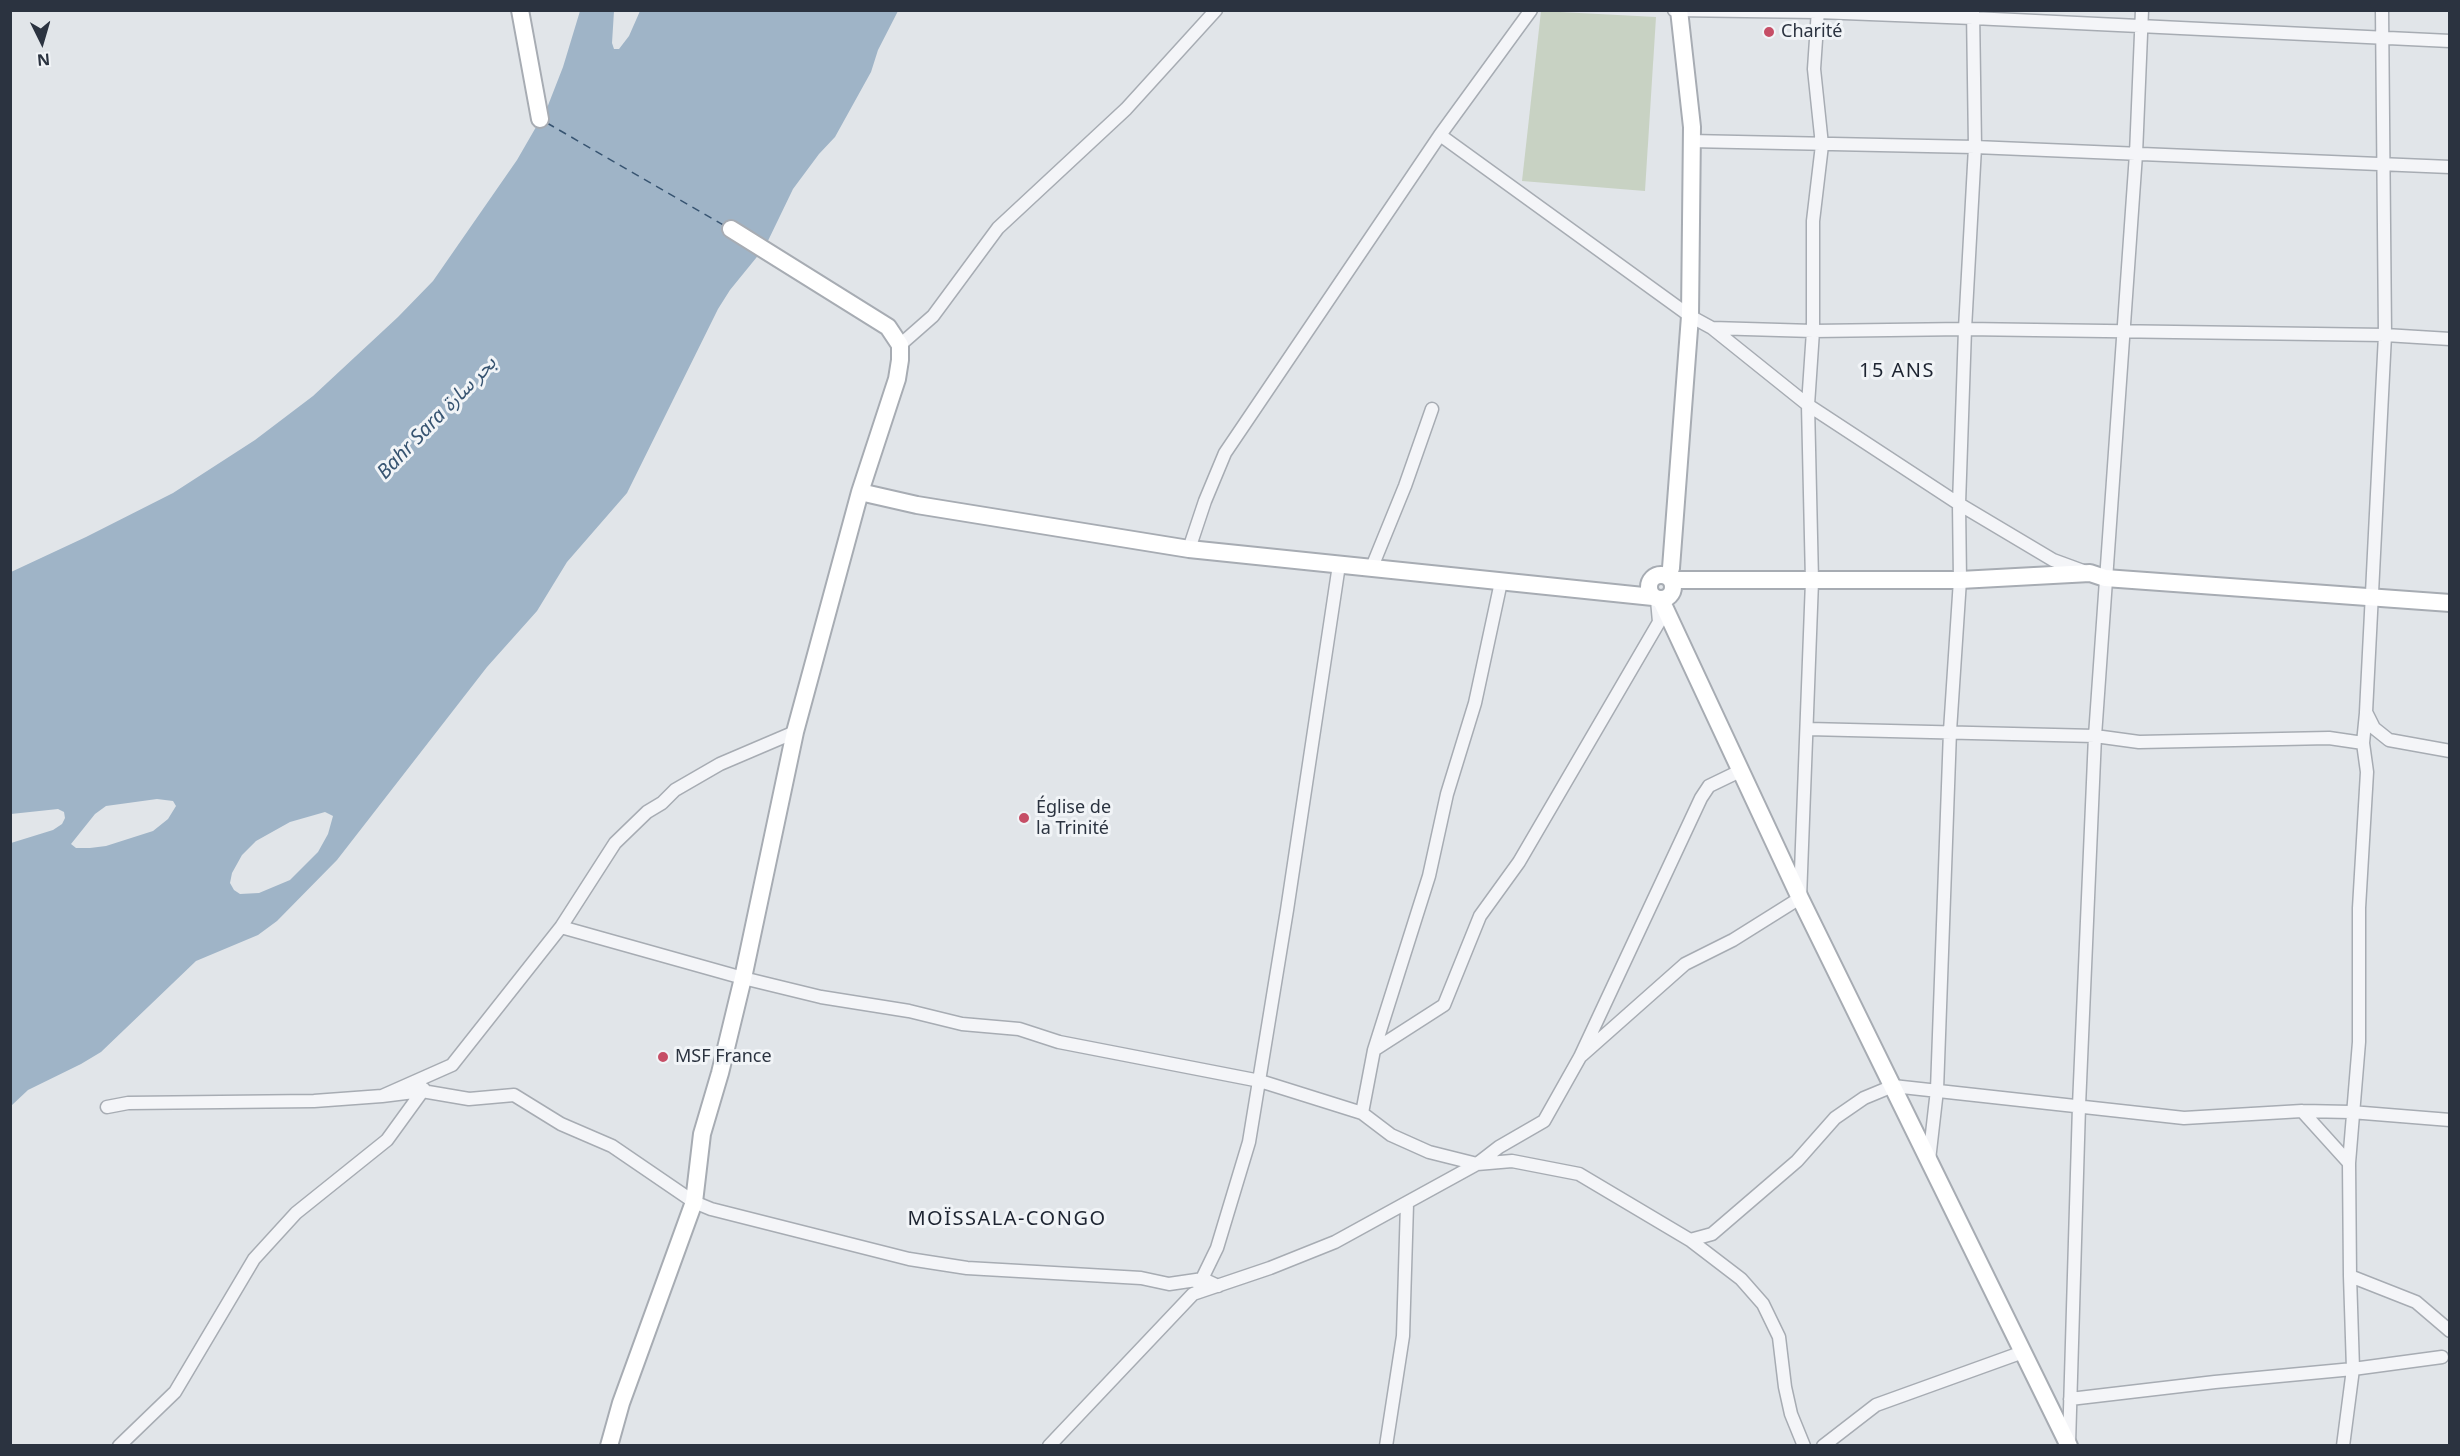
<!DOCTYPE html>
<html>
<head>
<meta charset="utf-8">
<style>
  body { margin:0 }
  #map { position:relative; width:2460px; height:1456px; overflow:hidden; background:#e1e5e9; font-family:"Noto Sans",sans-serif }
  canvas { display:block }
  .frame { position:absolute; inset:0; border:12px solid #2b3340; pointer-events:none }
  .north { position:absolute; left:12px; top:12px; width:60px; height:60px; -webkit-text-stroke:4px #f1f4f7; paint-order:stroke; rotate:175deg; font-size:16px; font-weight:700; line-height:24px; text-align:center; color:#2b3340 }
  .north::after { content:''; display:block; margin:auto; width:21px; height:27px; background:#2b3340; clip-path:polygon(50% 0,100% 100%,50% 72%,0 100%) }
</style>
</head>
<body>
<div id="map">
<canvas width="2460" height="1456"></canvas>
<div class="frame"></div>
<div class="north">N</div>
</div>
<script>
const c = document.querySelector('canvas').getContext('2d');
c.lineJoin = 'round';
function fill(path, color) {
  c.fillStyle = color;
  c.fill(path, 'evenodd');
}
function shape(rows) {
  const path = new Path2D();
  for (const r of rows) {
    if (r.length === 3) {
      path.moveTo(r[0] + r[2], r[1]);
      path.arc(r[0], r[1], r[2], 0, 2 * Math.PI);
      continue;
    }
    path.moveTo(r[0], r[1]);
    for (let i = 2; i < r.length; i += 2) path.lineTo(r[i], r[i + 1]);
  }
  return path;
}
function stroke(path, color, width, dash) {
  c.strokeStyle = color;
  c.lineWidth = width;
  c.lineCap = dash ? 'butt' : 'round';
  c.setLineDash(dash || []);
  c.stroke(path);
}
function label(font, color, halo, rows, align = 'center') {
  c.font = font + ' "Noto Sans","Noto Sans Arabic",sans-serif';
  c.lineWidth = 6;
  c.setLineDash([]);
  c.textBaseline = 'middle';
  c.strokeStyle = halo;
  c.fillStyle = color;
  for (const [text, x, y, turn = 0] of rows) {
    c.save();
    c.translate(x, y);
    c.rotate((+turn || 0) * Math.PI / 180);
    c.textAlign = isNaN(turn) ? turn : align;
    if (halo) c.strokeText(text, 0, 0);
    c.fillText(text, 0, 0);
    c.restore();
  }
}
fill(shape([
  [1541,11,1656,17,1645,191,1522,181]
]), '#c8d2c3');
fill(shape([
  [580,11,614,11,612,43,614,49,619,49,629,36,640,11,898,11,878,50,871,72,835,137,819,154,793,189,765,247,730,290,718,309,627,493,567,562,537,611,487,667,337,860,277,921,258,935,196,961,101,1052,81,1064,28,1090,11,1106,11,843,53,830,62,824,65,818,64,812,58,809,11,814,11,572,86,537,173,493,255,440,313,396,398,317,433,281,517,160,547,108,563,67],
  [157,799,173,801,176,806,168,819,153,831,106,846,90,848,76,848,71,844,95,814,106,806],
  [325,812,333,816,328,834,318,852,290,880,259,893,240,894,234,890,230,883,232,873,242,855,256,841,290,822]
]), '#9fb4c7');
stroke(shape([
  [547,123,725,226]
]), '#375471', 1.5, [8, 6]);
const street = shape([
  [1674,10,1818,12,1973,18,2450,41],
  [2382,10,2385,335,2366,712,2374,728,2389,740,2450,751],
  [1440,135,1690,316,1712,328,1808,405,1959,504,2053,560,2083,571],
  [1690,141,1975,147,2450,167],
  [1712,328,1813,331,1965,329,2385,335,2450,339],
  [900,345,933,316,998,228,1126,109,1216,10],
  [1189,549,1205,501,1225,453,1440,135,1531,10],
  [1372,567,1405,486,1432,409],
  [1808,729,2095,736,2139,742,2329,738,2363,743],
  [561,927,743,978,821,997,909,1011,962,1024,1019,1029,1059,1042,1260,1081,1362,1113,1391,1135,1429,1152,1477,1164,1512,1161,1579,1174,1690,1240,1741,1279,1763,1304,1779,1337,1785,1387,1791,1414,1804,1446],
  [1374,1050,1444,1005,1480,916,1519,862,1659,622,1657,600],
  [1580,1057,1685,964,1733,940,1800,898,1812,581,1808,405,1813,331,1813,221,1822,145,1814,69,1818,10],
  [382,1096,422,1091,469,1099,514,1095,561,1124,612,1146,694,1202,711,1209,909,1259,967,1268,1141,1278,1169,1284,1203,1279,1218,1286],
  [107,1107,128,1103,314,1101,382,1096,452,1065,561,927,615,843,647,812,662,803,675,790,720,764,795,732],
  [2302,1111,2349,1163,2350,1276,2416,1302,2450,1331],
  [1362,1113,1374,1050,1429,876,1447,794,1475,703,1501,582],
  [1929,1160,1937,1090,1950,731,1960,580,1959,504,1965,329,1975,147,1973,10],
  [2349,1163,2359,1042,2359,908,2367,772,2363,743,2366,713],
  [1690,1240,1712,1234,1797,1161,1835,1118,1864,1098,1893,1086,2184,1118,2302,1111,2351,1112,2450,1120],
  [1199,1285,1217,1248,1249,1142,1287,910,1339,565],
  [2070,1399,2215,1382,2353,1369,2442,1357],
  [2069,1444,2079,1106,2095,736,2136,154,2142,10],
  [119,1446,175,1392,254,1259,296,1213,387,1140,424,1089],
  [1049,1446,1193,1294,1270,1268,1335,1242,1477,1164,1499,1147,1544,1121,1580,1057,1701,798,1709,786,1740,771],
  [1386,1446,1403,1336,1407,1204],
  [1823,1446,1876,1405,2023,1352],
  [2343,1446,2353,1369,2350,1276]
]);
const secondary = shape([
  [520,10,540,119],
  [860,492,917,505,1189,549,1653,597],
  [1661,587,12],
  [1668,577,1671,568,1690,316,1692,127,1679,10],
  [1671,580,1960,580,2090,573,2105,578,2450,603],
  [1661,600,1800,898,2069,1446],
  [609,1446,621,1403,694,1202,702,1134,720,1073,743,978,795,732,860,492,897,379,900,360,900,345,888,327,731,229]
]);
stroke(street, '#a7acb3', 15);
stroke(secondary, '#a7acb3', 20);
stroke(street, '#f4f5f8', 12);
stroke(secondary, '#fff', 16);
for (const [x, y, r, color] of [
  [1769,32,6,"#c64e66"],
  [1024,818,6,"#c64e66"],
  [663,1057,6,"#c64e66"]
]) {
  const dot = new Path2D();
  dot.arc(x, y, r, 0, 2 * Math.PI);
  c.fillStyle = color;
  c.fill(dot);
  stroke(dot, '#f1f4f7', 2);
}
label('18px', '#2b3340', '#f1f4f7', [
  ["Charité",1781,32],
  ["Église de",1036,808],
  ["la Trinité",1036,829],
  ["MSF France",675,1057]
], 'left');
c.letterSpacing = '1.5px';
label('20px', '#1d2431', '#f1f4f7', [
  ["15 ANS",1897,371],
  ["MOÏSSALA-CONGO",1007,1219]
]);
c.letterSpacing = '0px';
label('italic 20px', '#375471', '#f1f4f7', [
  ["Bahr Sara بحر سارة",437,418,-46]
]);
</script>
</body>
</html>
